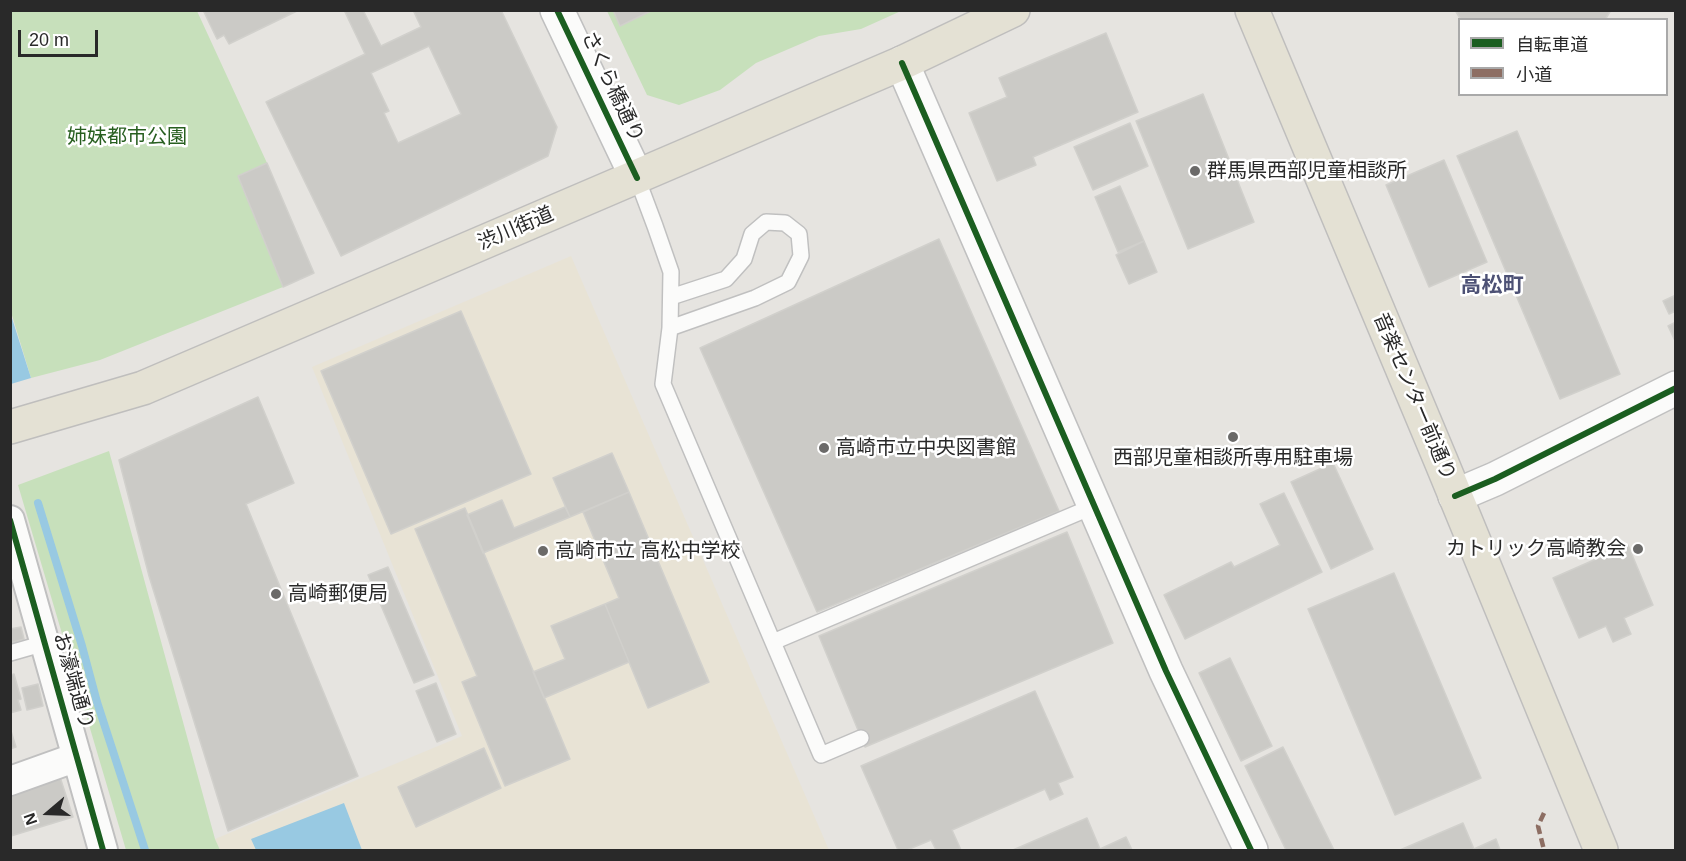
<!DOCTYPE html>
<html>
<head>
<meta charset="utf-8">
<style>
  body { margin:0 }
  #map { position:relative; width:1686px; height:861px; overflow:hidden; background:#e6e4e0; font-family:Helvetica,"Noto Sans JP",sans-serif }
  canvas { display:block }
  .frame { position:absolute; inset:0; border:12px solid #292929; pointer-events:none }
  .legend { position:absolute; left:1458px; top:18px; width:210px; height:78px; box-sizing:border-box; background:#fff; border:2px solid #a9a9a9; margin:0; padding:8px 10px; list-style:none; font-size:18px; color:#292929 }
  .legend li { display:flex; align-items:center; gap:12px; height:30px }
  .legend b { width:30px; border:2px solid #a9a9a9 }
  .north { position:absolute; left:18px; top:783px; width:60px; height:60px; -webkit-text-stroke:4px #fff; paint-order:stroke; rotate:251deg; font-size:16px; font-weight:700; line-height:24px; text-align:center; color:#292929 }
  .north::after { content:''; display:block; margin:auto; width:21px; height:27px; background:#292929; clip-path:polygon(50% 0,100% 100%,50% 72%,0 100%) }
  .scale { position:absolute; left:18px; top:30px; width:80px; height:27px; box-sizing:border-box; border:3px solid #292929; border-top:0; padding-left:8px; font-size:18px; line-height:21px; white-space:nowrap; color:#292929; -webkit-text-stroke:4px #fff; paint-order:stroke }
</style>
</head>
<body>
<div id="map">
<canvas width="1686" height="861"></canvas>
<div class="frame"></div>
<ul class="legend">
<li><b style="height:8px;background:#1b5e20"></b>自転車道</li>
<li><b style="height:8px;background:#8d6e63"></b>小道</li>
</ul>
<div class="north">N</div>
<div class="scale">20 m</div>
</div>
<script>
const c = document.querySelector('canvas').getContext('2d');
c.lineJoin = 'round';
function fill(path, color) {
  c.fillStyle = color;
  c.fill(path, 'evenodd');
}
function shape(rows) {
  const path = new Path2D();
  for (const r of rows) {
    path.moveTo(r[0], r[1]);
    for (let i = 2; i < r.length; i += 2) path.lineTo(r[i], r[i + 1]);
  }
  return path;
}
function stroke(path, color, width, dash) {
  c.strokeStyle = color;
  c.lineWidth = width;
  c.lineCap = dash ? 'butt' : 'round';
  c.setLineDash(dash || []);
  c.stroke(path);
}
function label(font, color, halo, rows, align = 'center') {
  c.font = font + ' Helvetica,"Noto Sans JP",sans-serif';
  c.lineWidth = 5;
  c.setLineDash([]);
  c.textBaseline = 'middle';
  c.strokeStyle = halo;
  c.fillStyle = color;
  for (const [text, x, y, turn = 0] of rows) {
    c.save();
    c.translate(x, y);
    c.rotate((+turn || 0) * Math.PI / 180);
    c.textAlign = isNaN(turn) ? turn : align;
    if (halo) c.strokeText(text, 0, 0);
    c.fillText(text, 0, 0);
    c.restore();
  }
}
fill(shape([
  [571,256,829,850,220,850,215,839,462,736,312,367]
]), '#e8e3d5');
fill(shape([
  [10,11,197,11,267,163,238,176,283,287,100,360,31,378,11,312],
  [607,11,901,11,861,29,819,36,756,63,720,90,679,105,647,95],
  [109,451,215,839,220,850,126,850,18,485]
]), '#c7e0bb');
fill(shape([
  [10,312,31,378,11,384,10,384],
  [344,803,362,850,256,850,251,839]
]), '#98c9e2');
stroke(shape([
  [38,503,82,646,97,702,145,850]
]), '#98c9e2', 8);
const building = shape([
  [203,10,299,10,229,44,224,35,217,39,203,10],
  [344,10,363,10,381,46,421,27,413,10,501,10,557,127,548,156,341,256,266,102,365,54,344,10],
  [429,46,461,114,398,143,384,113,389,111,371,73,429,46],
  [613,10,653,10,620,26,613,10],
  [1455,10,1611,10,1605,20,1461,20,1455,10],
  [1106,33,1138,112,1033,157,1036,165,997,181,969,113,1007,97,999,78,1106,33],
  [1203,94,1254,222,1188,249,1136,121,1203,94],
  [1130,123,1148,166,1093,190,1074,147,1130,123],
  [1517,131,1620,374,1560,399,1457,156,1517,131],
  [1444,160,1487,262,1429,287,1386,185,1444,160],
  [267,163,314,273,283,287,238,176,267,163],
  [1120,186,1144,241,1118,252,1095,197,1120,186],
  [939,239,1059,511,817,612,700,348,939,239],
  [1144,241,1157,272,1129,284,1116,255,1144,241],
  [1676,295,1676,311,1669,314,1663,301,1676,295],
  [461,311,531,474,391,534,321,371,461,311],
  [1676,322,1676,343,1668,326,1676,322],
  [258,397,294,483,246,504,358,776,228,831,149,576,119,460,258,397],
  [612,453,629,492,570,517,553,478,612,453],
  [1333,463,1373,549,1331,569,1291,482,1333,463],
  [629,492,709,682,648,708,605,604,619,598,583,512,629,492],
  [1284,493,1322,572,1185,639,1164,595,1231,562,1234,567,1280,545,1260,504,1284,493],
  [502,500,514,528,565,507,570,517,483,553,467,515,502,500],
  [465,508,570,759,505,786,462,682,477,676,415,529,465,508],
  [1067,532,1113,643,865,747,819,636,1067,532],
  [1628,545,1653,605,1624,618,1631,634,1613,642,1606,626,1579,638,1553,578,1628,545],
  [388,567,434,675,414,683,368,575,388,567],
  [1394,573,1481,778,1395,815,1308,609,1394,573],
  [605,604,629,662,544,698,533,672,565,659,551,626,605,604],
  [21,627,24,639,10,643,10,629,21,627],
  [1230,658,1272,746,1241,761,1199,673,1230,658],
  [10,673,11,675,14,674,21,699,18,700,21,710,10,713,10,673],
  [436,683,456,734,437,742,416,691,436,683],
  [38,684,43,706,27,710,22,688,38,684],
  [1035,691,1073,777,1058,783,1063,794,1050,800,1045,789,952,830,961,850,936,850,931,840,907,850,898,850,861,766,1035,691],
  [10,728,16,747,10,749,10,728],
  [1283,747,1334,850,1286,850,1245,766,1283,747],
  [484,748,501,788,416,827,398,787,484,748],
  [60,777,73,817,11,836,10,793,60,777],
  [1087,818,1100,849,1126,837,1132,850,1013,850,1087,818],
  [1463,823,1474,849,1496,839,1500,850,1400,850,1463,823]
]);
fill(building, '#cbcac6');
stroke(building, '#d1d0cc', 1.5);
const lane = shape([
  [637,178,655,226,671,272,670,328,663,384,821,755,861,738],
  [670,328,755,298,788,282,801,256,799,234,785,223,766,222,752,234,744,259,726,279,671,297],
  [773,642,1094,506],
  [10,653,45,643]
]);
const street = shape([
  [10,520,103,850],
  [10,781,77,757]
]);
const secondary = shape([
  [557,10,637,178],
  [902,63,1166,671,1251,850],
  [1455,496,1495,479,1676,388]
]);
const primary = shape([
  [1252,10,1441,461,1601,850],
  [10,427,143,388,902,63,1013,10]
]);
stroke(lane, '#c0c0c0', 18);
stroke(street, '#c0c0c0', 32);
stroke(secondary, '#c0c0c0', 36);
stroke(primary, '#bfbebd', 36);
stroke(lane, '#fbfbfa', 15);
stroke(street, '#fbfbfa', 28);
stroke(secondary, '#fbfbfa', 33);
stroke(primary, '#e4e1d4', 33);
stroke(shape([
  [1544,813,1538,826,1544,850]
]), '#8d6e63', 4.5, [9, 4.5]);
stroke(shape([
  [557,10,637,178],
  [902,63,1166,671,1251,850],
  [1455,496,1495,479,1676,388],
  [10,520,103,850]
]), '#1b5e20', 6);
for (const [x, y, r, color] of [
  [1195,171,6,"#6b6a69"],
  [1233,437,6,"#6b6a69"],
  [824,448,6,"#6b6a69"],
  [1638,549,6,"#6b6a69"],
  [543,551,6,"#6b6a69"],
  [276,594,6,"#6b6a69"]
]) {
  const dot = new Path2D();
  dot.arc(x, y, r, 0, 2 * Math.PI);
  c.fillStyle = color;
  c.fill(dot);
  stroke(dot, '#fff', 2);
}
label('20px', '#292929', '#fff', [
  ["さくら橋通り",612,87,65],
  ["渋川街道",516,229,-23],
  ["音楽センター前通り",1414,397,67],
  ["お濠端通り",73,681,74]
]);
label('20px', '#285f20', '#fff', [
  ["姉妹都市公園",127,137]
]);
label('20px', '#292929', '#fff', [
  ["群馬県西部児童相談所",1207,171],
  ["高崎市立中央図書館",836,448],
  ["西部児童相談所専用駐車場",1233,458,"center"],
  ["カトリック高崎教会",1626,549,"right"],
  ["高崎市立 高松中学校",555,551],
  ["高崎郵便局",288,594]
], 'left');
label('bold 21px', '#4d5175', '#fff', [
  ["高松町",1492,286]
]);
</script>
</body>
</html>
